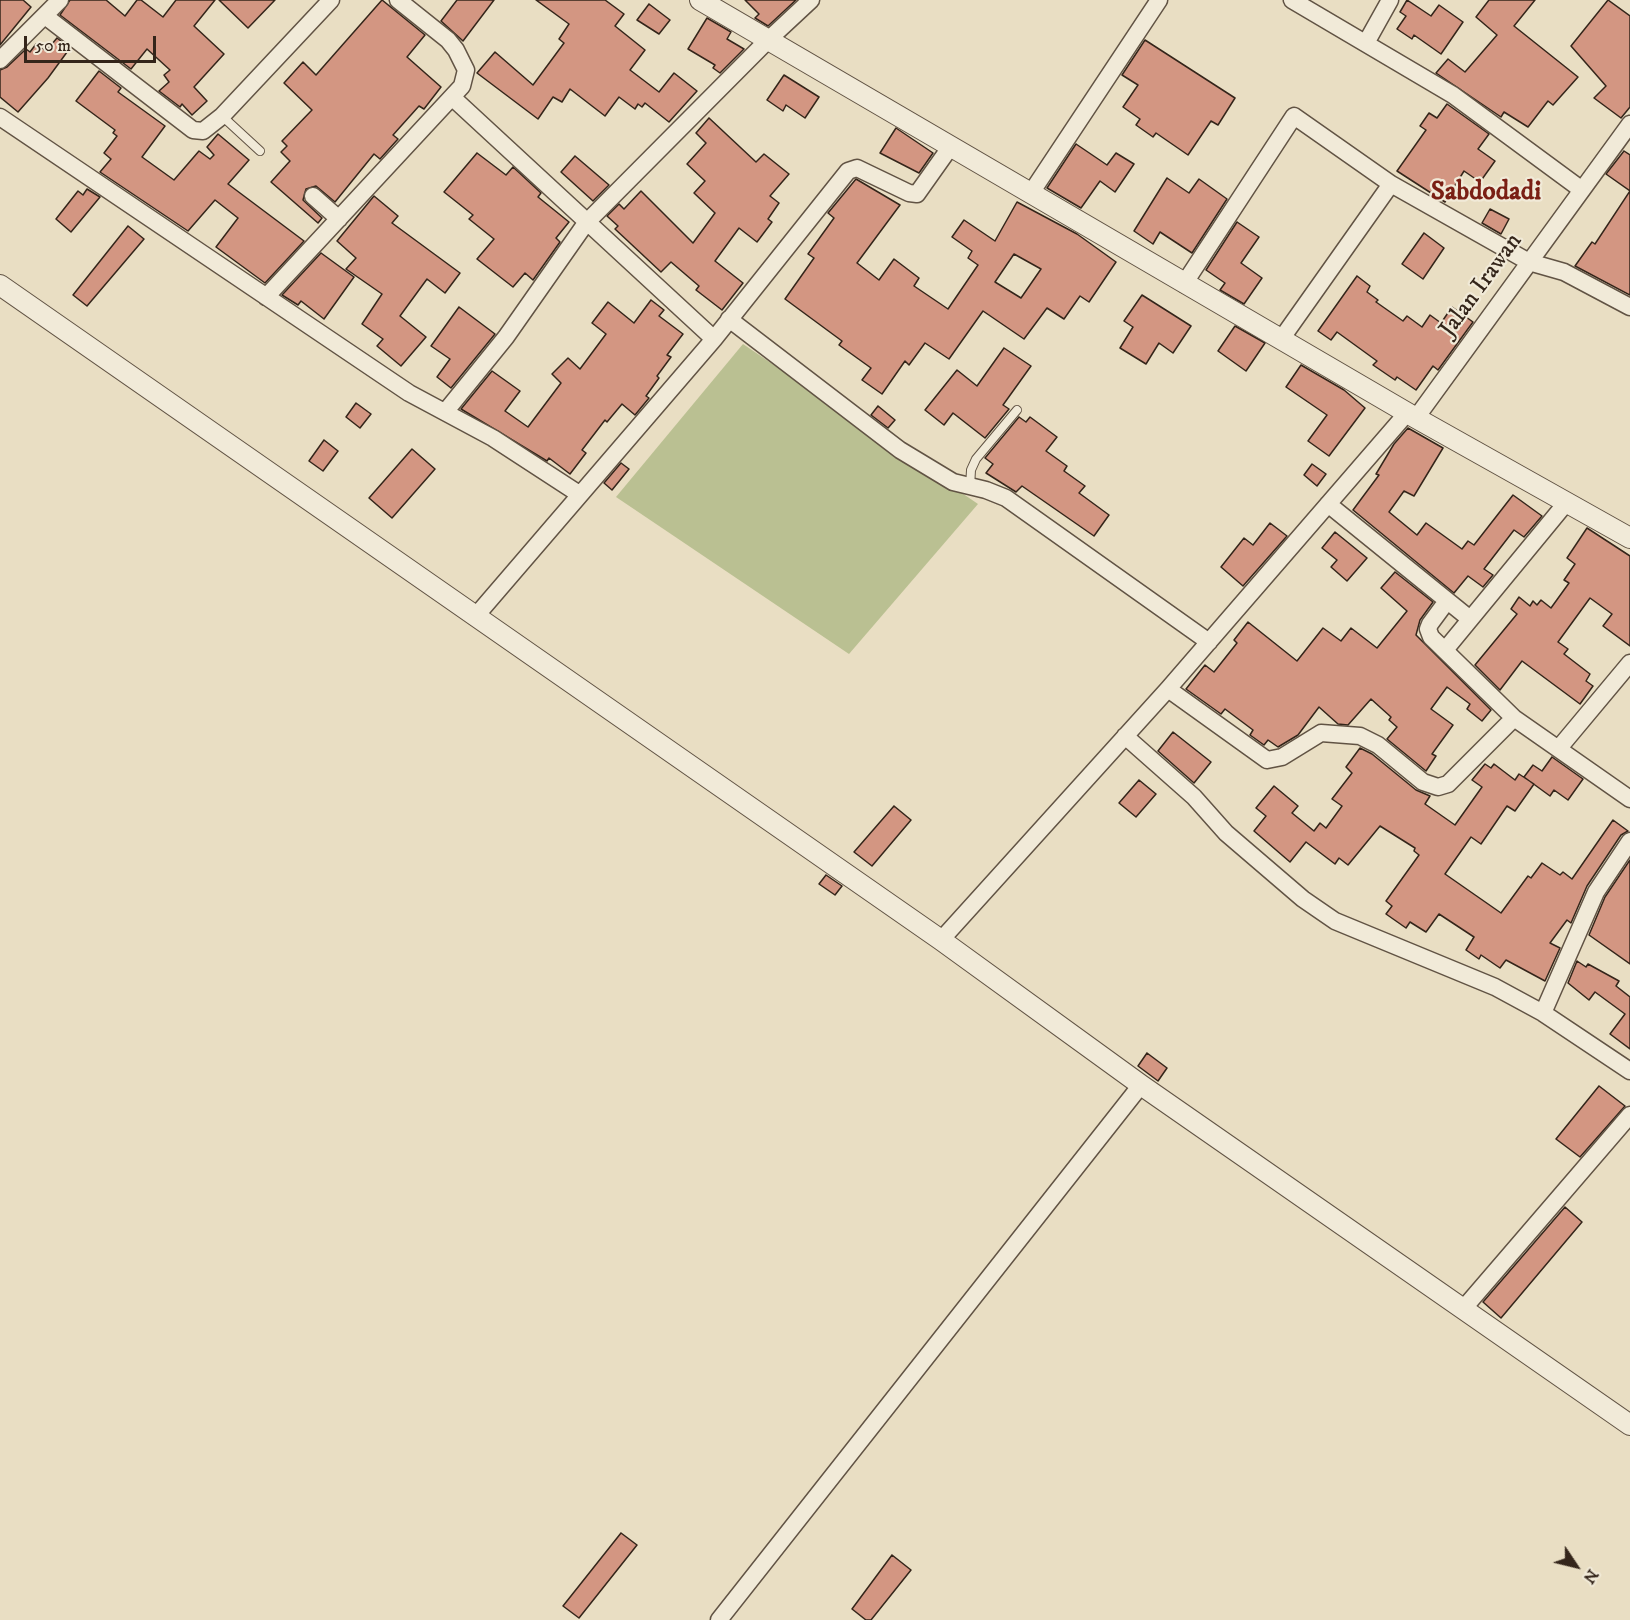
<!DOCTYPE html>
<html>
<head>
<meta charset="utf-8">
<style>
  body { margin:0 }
  #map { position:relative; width:1630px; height:1620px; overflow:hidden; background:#e9dec3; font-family:"IM FELL DW Pica",serif }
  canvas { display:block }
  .north { position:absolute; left:1546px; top:1536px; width:60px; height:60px; -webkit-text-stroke:4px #f1ead8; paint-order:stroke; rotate:125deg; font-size:16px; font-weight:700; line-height:24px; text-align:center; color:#34251a }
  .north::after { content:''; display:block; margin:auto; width:21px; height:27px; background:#34251a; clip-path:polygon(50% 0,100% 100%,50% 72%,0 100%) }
  .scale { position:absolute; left:24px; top:36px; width:132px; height:27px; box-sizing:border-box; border:3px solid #34251a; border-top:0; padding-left:8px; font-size:18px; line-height:21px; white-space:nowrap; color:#34251a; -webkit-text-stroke:4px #f1ead8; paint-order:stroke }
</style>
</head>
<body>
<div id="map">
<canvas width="1630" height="1620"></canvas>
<div class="north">N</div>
<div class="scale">50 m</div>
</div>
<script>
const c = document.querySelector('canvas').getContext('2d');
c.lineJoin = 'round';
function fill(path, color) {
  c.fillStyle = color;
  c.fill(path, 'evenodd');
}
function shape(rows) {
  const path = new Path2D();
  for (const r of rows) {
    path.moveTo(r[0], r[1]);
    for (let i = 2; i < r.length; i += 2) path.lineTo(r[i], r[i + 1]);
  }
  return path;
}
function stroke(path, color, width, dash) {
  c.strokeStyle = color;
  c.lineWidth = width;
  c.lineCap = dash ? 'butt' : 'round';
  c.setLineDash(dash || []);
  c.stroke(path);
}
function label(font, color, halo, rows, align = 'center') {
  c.font = font + ' "IM FELL DW Pica",serif';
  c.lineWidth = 4.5;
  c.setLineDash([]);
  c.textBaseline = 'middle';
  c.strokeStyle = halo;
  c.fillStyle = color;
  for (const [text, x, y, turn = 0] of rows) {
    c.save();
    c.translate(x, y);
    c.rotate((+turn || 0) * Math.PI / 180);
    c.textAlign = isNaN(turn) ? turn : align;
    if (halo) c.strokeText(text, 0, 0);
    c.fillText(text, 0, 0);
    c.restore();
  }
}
fill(shape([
  [743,344,978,504,849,654,616,497]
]), '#bac092');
const building = shape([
  [0,0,23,0,31,7,0,45,0,0],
  [70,0,106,0,125,16,137,0,141,0,163,17,176,0,215,0,194,26,224,54,194,87,207,101,192,115,182,104,180,107,159,91,169,82,164,75,170,70,147,49,131,69,60,15,70,0],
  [219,0,275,0,248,28,219,0],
  [382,0,425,35,407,57,441,87,424,109,419,106,393,135,398,139,380,159,374,154,335,202,316,186,306,189,303,200,322,218,318,223,271,182,290,161,281,152,287,146,282,141,312,110,284,83,303,62,316,75,382,0],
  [457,0,494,0,463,41,441,21,457,0],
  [536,0,605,0,624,14,615,26,645,50,630,70,659,92,674,73,697,91,669,122,645,103,642,107,638,104,635,109,619,97,605,116,570,89,562,102,553,97,538,119,477,73,495,52,533,85,564,43,559,39,569,24,536,0],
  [745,0,796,0,768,26,755,18,759,14,745,0],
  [1407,0,1431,16,1439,5,1463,22,1441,54,1414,35,1412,39,1397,29,1406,16,1400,12,1407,0],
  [1489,0,1535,0,1514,26,1578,77,1553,105,1548,101,1528,127,1504,112,1501,117,1436,73,1448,59,1465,72,1497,35,1476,17,1489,0],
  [1608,0,1630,16,1630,107,1621,118,1594,98,1606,86,1571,46,1608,0],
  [649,4,670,20,659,34,637,20,649,4],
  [707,18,731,32,727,39,744,49,720,73,713,68,715,65,688,49,707,18],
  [57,38,70,48,48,78,18,112,0,97,0,70,7,67,26,49,30,52,36,44,46,51,57,38],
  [1145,40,1235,98,1218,125,1211,121,1188,155,1156,133,1153,137,1136,125,1140,119,1123,107,1138,85,1122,75,1145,40],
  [99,71,121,88,118,92,165,126,142,157,174,180,199,151,210,159,214,155,207,147,218,134,249,160,228,184,304,241,265,283,216,247,238,218,215,200,188,231,100,172,111,159,104,153,117,136,113,133,115,130,76,101,99,71],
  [784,75,819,97,805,118,786,105,783,111,767,100,784,75],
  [1447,104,1489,134,1478,149,1495,161,1480,182,1464,171,1445,202,1397,171,1426,130,1420,126,1429,113,1437,118,1447,104],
  [709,118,756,162,764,154,789,174,770,196,779,203,768,219,772,222,757,242,739,228,715,261,743,283,722,310,696,290,699,286,671,262,661,272,615,229,618,226,607,216,619,204,624,209,641,191,693,243,715,213,694,193,705,181,687,164,706,143,696,133,709,118],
  [896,128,933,153,919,173,880,153,896,128],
  [1076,144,1107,165,1116,153,1134,164,1115,192,1100,181,1081,208,1047,188,1076,144],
  [1624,151,1630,155,1630,191,1606,174,1624,151],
  [477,153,506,175,513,167,541,193,538,197,569,222,556,238,560,242,533,280,525,273,513,287,477,259,494,239,469,219,473,215,444,192,477,153],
  [575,156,609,185,593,201,561,172,575,156],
  [1167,178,1189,193,1199,179,1227,199,1192,253,1160,232,1153,244,1134,231,1167,178],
  [856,179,900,205,857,263,879,280,894,259,919,278,914,286,948,309,978,265,968,258,972,251,952,237,964,220,995,241,1017,202,1077,234,1116,262,1089,302,1080,296,1064,319,1047,308,1024,339,983,311,949,359,925,343,909,365,905,361,882,394,862,380,871,368,839,345,842,341,785,299,814,258,808,254,834,218,828,213,856,179],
  [1014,254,1041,269,1021,298,995,282,1014,254],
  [87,189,100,197,71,232,56,219,78,191,83,195,87,189],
  [1630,191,1630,295,1575,266,1592,242,1595,244,1630,191],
  [374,196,398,216,392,223,460,273,445,293,427,279,400,316,426,337,401,366,377,346,383,339,362,324,382,294,346,269,356,258,337,241,374,196],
  [1490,209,1509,219,1501,234,1482,223,1490,209],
  [1237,222,1259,237,1241,263,1262,278,1244,304,1220,290,1225,283,1206,270,1237,222],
  [128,226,144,239,87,306,73,295,128,226],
  [1424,233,1444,248,1423,279,1402,264,1424,233],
  [321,253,354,277,324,319,301,301,298,305,282,295,321,253],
  [1357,276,1370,286,1367,292,1378,300,1376,302,1403,321,1407,316,1422,327,1430,315,1441,323,1452,307,1473,322,1438,370,1433,366,1416,390,1397,377,1395,380,1373,365,1377,361,1337,332,1331,340,1318,331,1357,276],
  [1142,295,1191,326,1173,353,1159,343,1146,364,1120,348,1133,327,1124,321,1142,295],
  [651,300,664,310,659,316,683,334,667,355,671,357,657,376,659,378,646,396,649,398,635,415,622,404,607,422,605,420,582,450,586,453,570,474,549,458,547,461,461,409,492,371,520,391,505,411,528,427,561,383,552,374,568,358,580,369,606,334,592,323,608,302,634,323,651,300],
  [459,307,495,334,451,388,437,377,450,359,431,346,459,307],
  [1235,326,1265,343,1246,371,1218,351,1235,326],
  [1004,348,1031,366,1003,405,1009,409,985,438,953,413,944,425,925,410,957,370,977,386,1004,348],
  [1301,365,1344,390,1365,408,1329,456,1308,441,1327,415,1286,387,1301,365],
  [356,403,371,414,360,428,346,417,356,403],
  [878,406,895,420,888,428,871,415,878,406],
  [1019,417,1026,422,1030,417,1057,437,1046,451,1067,466,1064,471,1085,486,1079,493,1109,515,1094,536,1022,486,1016,492,986,473,993,464,985,458,1019,417],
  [1408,428,1443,448,1414,496,1404,491,1389,512,1417,535,1426,523,1462,549,1468,541,1474,545,1513,495,1542,516,1524,537,1514,530,1484,569,1493,575,1483,587,1468,576,1454,593,1353,510,1379,475,1376,474,1394,444,1408,428],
  [324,440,338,451,323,471,309,461,324,440],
  [412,449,435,469,392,518,369,498,412,449],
  [621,463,629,469,612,490,604,483,621,463],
  [1312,464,1326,474,1317,486,1304,475,1312,464],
  [1270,523,1287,536,1243,586,1221,567,1244,538,1253,545,1270,523],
  [1587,528,1630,556,1630,646,1603,626,1612,614,1590,598,1558,642,1568,649,1564,654,1590,674,1586,681,1593,686,1580,704,1522,661,1500,690,1475,665,1517,614,1511,609,1519,597,1530,606,1533,601,1537,605,1541,600,1551,608,1569,583,1564,580,1575,564,1567,558,1587,528],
  [1335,532,1367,558,1347,581,1331,567,1337,560,1322,548,1335,532],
  [1395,572,1433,602,1420,620,1416,635,1491,710,1482,721,1467,709,1470,704,1447,687,1431,709,1453,725,1432,754,1436,756,1426,771,1387,739,1397,727,1389,720,1391,717,1371,699,1348,725,1338,724,1319,707,1298,735,1278,747,1268,740,1264,745,1250,735,1253,730,1225,709,1221,714,1186,689,1205,665,1214,672,1237,643,1234,640,1248,622,1297,661,1323,628,1341,641,1351,628,1377,648,1407,611,1381,588,1395,572],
  [1173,732,1211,762,1194,783,1158,751,1173,732],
  [1360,748,1372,754,1416,790,1430,796,1425,804,1455,825,1482,787,1472,780,1485,764,1491,768,1494,764,1515,780,1519,774,1534,784,1515,811,1507,806,1481,844,1471,837,1445,874,1501,913,1528,876,1531,878,1542,863,1560,875,1563,872,1572,879,1613,820,1628,831,1621,835,1587,886,1571,923,1567,920,1550,943,1560,948,1545,981,1506,960,1500,968,1481,955,1479,959,1466,950,1474,937,1439,914,1426,932,1410,922,1406,928,1386,914,1392,906,1386,901,1419,855,1414,851,1415,848,1380,826,1348,865,1339,858,1335,864,1306,842,1290,862,1254,831,1266,816,1256,808,1274,786,1298,806,1292,813,1314,831,1320,823,1326,828,1342,806,1332,799,1352,773,1346,767,1360,748],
  [1552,757,1583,779,1568,800,1554,790,1550,796,1524,777,1533,765,1542,771,1552,757],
  [1139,780,1156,794,1136,817,1119,803,1139,780],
  [894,806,911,820,872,866,854,852,894,806],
  [1630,860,1630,964,1589,935,1605,897,1630,860],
  [826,875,842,886,835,895,819,884,826,875],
  [1577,961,1586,967,1588,964,1619,981,1616,986,1630,997,1630,1049,1610,1034,1625,1014,1595,992,1589,1000,1568,983,1577,961],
  [1147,1053,1167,1068,1158,1081,1138,1066,1147,1053],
  [1599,1086,1625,1106,1580,1157,1556,1139,1599,1086],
  [1565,1207,1582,1222,1501,1318,1483,1302,1565,1207],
  [621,1533,637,1545,579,1618,563,1606,621,1533],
  [892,1555,911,1570,871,1620,866,1620,852,1609,892,1555]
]);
fill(building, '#d39682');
stroke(building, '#34251a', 1.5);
const service = shape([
  [222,116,260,151],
  [970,487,971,470,976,459,1017,410]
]);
const minor = shape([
  [1292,0,1453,95,1582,190],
  [45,16,193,130,203,131,222,116,331,0],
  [1366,43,1390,0],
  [0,60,60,0],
  [453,98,714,339],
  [0,117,409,393,493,438,579,494],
  [1031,193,1159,0],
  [313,196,339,219],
  [1184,284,1294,116,1391,184,1529,262,1564,272,1630,307],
  [266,297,462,86,466,70,456,50,448,40,398,0],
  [729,319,900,450,953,482,986,490,1006,498,1209,642],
  [1282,338,1391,184],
  [446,411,506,337,586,223,767,41,811,0],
  [1416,418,1630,124],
  [1328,504,1470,619],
  [1447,601,1430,624,1428,629,1431,637,1514,718,1630,799],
  [475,617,714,339,848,171,857,168,909,193,917,194,951,146],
  [1445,650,1566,503],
  [1168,689,1267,760,1282,757,1321,733,1360,736,1378,745,1423,782,1438,787,1448,784,1514,718],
  [1125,736,1194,797,1226,833,1303,899,1335,921,1495,987,1543,1013,1630,1071],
  [1559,748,1630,663],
  [941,940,1168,689,1407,413],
  [1543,1013,1596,892,1630,841],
  [1464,1308,1630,1115],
  [719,1620,1141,1085]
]);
const tertiary = shape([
  [700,0,1416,418,1630,538],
  [0,285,941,940,1141,1085,1630,1425]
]);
stroke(service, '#615344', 10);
stroke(minor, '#615344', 19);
stroke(tertiary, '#615344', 22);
stroke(service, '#f1ead8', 8);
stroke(minor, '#f1ead8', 16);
stroke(tertiary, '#f1ead8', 20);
label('24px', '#34251a', '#f1ead8', [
  ["Jalan Irawan",1482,286,-54]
]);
label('bold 27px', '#7a1f14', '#f1ead8', [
  ["Sabdodadi",1486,193]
]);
</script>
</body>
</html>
